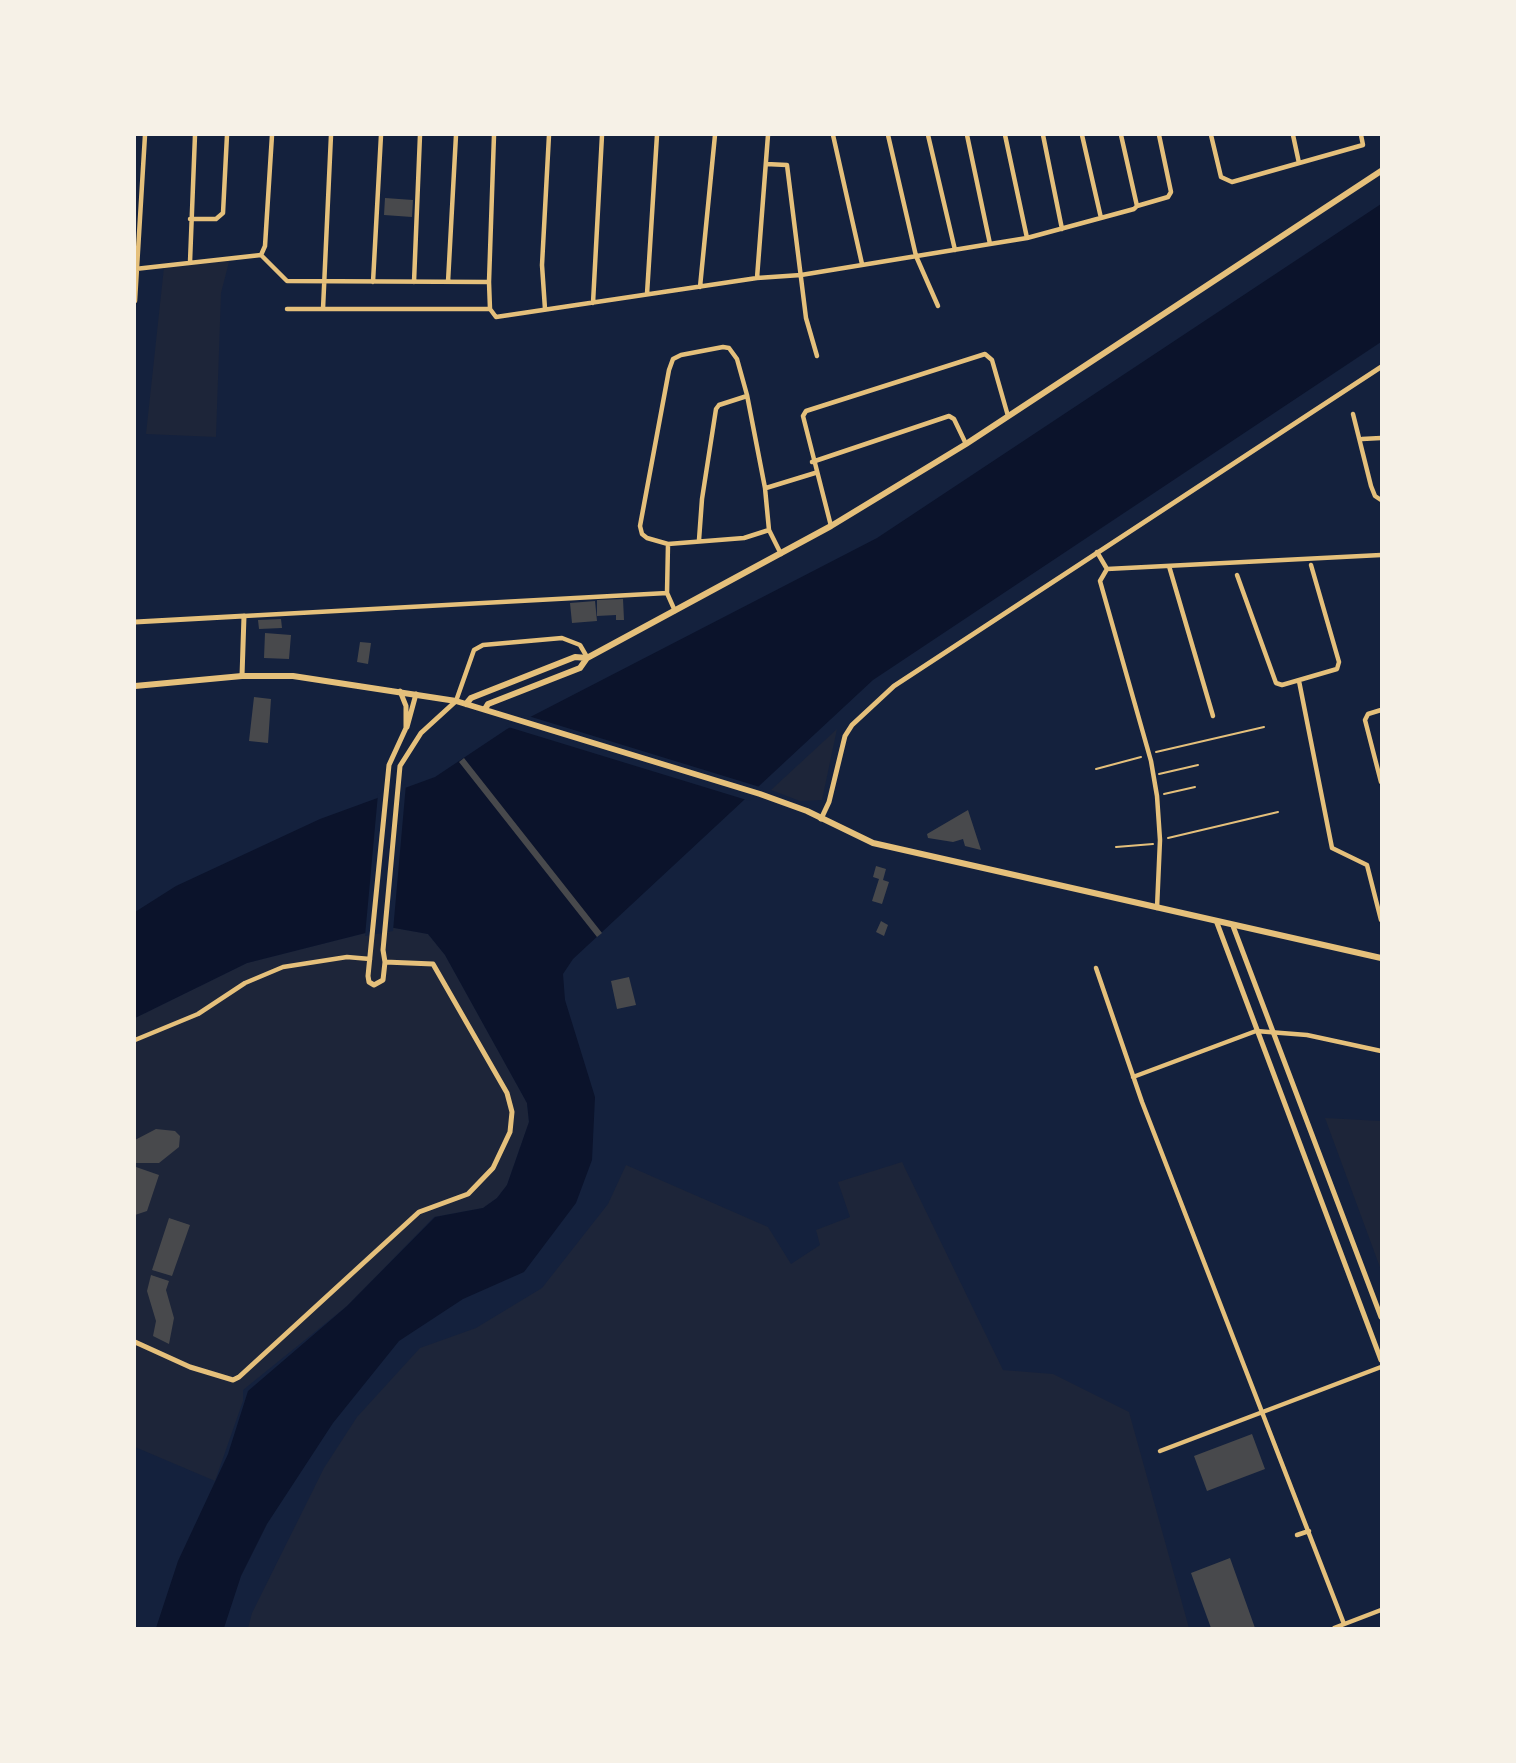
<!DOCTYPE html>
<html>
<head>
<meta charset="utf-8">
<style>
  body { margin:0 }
  #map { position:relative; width:1516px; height:1763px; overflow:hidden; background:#14213d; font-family:Jost,sans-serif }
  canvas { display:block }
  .frame { position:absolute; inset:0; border:136px solid #f6f1e7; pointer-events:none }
</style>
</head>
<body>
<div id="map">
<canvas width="1516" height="1763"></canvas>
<div class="frame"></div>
</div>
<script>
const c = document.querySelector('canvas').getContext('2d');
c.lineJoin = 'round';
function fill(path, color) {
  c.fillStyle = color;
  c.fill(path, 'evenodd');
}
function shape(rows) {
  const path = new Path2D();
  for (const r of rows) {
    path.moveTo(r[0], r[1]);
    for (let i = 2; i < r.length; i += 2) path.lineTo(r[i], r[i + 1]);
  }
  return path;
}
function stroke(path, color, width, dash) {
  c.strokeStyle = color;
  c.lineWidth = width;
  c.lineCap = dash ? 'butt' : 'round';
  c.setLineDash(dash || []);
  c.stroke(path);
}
fill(shape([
  [230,258,221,293,216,437,146,434,164,267],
  [837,729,822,800,800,801,771,790],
  [389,927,428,934,445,955,527,1103,529,1122,507,1185,497,1198,483,1208,434,1217,347,1306,243,1390,243,1401,215,1481,135,1447,135,1018,247,963],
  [1325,1118,1381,1121,1381,1270],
  [902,1162,1003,1370,1053,1374,1129,1412,1189,1628,248,1628,252,1613,324,1468,357,1417,420,1348,476,1328,542,1288,608,1204,626,1165,768,1227,791,1264,820,1245,816,1230,850,1217,838,1182]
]), '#1d2539');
fill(shape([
  [1381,204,1381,342,873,680,573,959,563,974,565,1000,595,1097,592,1160,576,1203,524,1272,463,1299,399,1341,333,1423,267,1524,241,1576,224,1628,156,1628,178,1561,228,1454,248,1391,347,1306,435,1217,483,1208,497,1198,507,1185,529,1122,527,1103,445,955,428,934,389,927,247,963,135,1018,135,912,176,886,320,819,435,777,507,729,877,538]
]), '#0b132b');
fill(shape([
  [525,715,763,788,750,801,505,726],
  [406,784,393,931,365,936,378,794]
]), '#14213d');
fill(shape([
  [385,198,413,200,412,217,384,215],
  [623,599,624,620,616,620,616,615,597,616,597,600],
  [595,601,597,621,572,623,570,603],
  [281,619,282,628,259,629,258,620],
  [265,633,291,635,289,659,264,658],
  [360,642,371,643,368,664,357,662],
  [254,697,271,699,268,743,249,741],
  [464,758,602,933,597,937,459,762],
  [968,810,981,850,965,846,963,839,953,842,928,838,927,834],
  [876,866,886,869,883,880,889,882,882,904,872,901,879,879,873,877],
  [881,921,888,925,884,936,876,932],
  [629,977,636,1005,617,1009,611,981],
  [156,1129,175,1131,180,1136,179,1147,159,1163,135,1163,135,1140],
  [136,1167,159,1175,147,1211,135,1215],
  [169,1218,190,1225,172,1276,152,1270],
  [151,1275,169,1281,166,1290,174,1318,169,1344,153,1336,156,1321,147,1291],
  [1252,1434,1265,1469,1207,1491,1194,1456],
  [1230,1558,1255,1628,1211,1628,1191,1573]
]), '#48494c');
stroke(shape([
  [1156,752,1264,727],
  [1096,769,1141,757],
  [1159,774,1198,765],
  [1164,794,1195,787],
  [1168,838,1278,812],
  [1116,847,1153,844]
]), '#e5c07b', 2);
stroke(shape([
  [494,135,489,282,490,309,496,317,757,278,801,275,990,244,1027,238,1134,209,1137,206,1121,135],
  [833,135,862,264],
  [888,135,916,256,938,306],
  [928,135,955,250],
  [967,135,990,244],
  [1005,135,1027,238],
  [1043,135,1062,229],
  [1082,135,1101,218],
  [1211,135,1221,177,1232,182,1363,145,1361,135],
  [1293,135,1299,163],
  [766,164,787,165,806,318,817,356],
  [1137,206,1168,197,1171,192,1159,135],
  [190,219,216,219,223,213,227,135],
  [261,255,265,246,272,135],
  [190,262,195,135],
  [135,269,261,255,287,281,489,282],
  [757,278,768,135],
  [373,282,381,135],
  [414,282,420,135],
  [448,282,456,135],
  [700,287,715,135],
  [647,294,657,135],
  [135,301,145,135],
  [593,303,602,135],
  [287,309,490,309],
  [323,309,331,135],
  [545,309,542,265,549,135],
  [723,347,729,348,737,359,747,395,765,488,769,530,744,538,668,544,647,538,642,534,640,526,669,370,673,359,681,355,723,347],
  [1353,414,1371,486,1375,496,1381,500],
  [1362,439,1381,438],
  [812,462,949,416,954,419,966,444],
  [766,488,815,473],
  [831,526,803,416,806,411,985,354,992,360,1008,416],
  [769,530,781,554],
  [699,540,702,499,716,409,719,405,747,396],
  [668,544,667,593,675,611],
  [1097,552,1107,569],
  [1169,566,1213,716],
  [1107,569,1100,581,1151,761,1157,796,1160,840,1157,908],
  [1107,569,1381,555],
  [1237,575,1276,683,1282,685,1337,669,1339,662,1311,565],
  [244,616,667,593],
  [1299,681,1332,848,1367,865,1381,920],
  [456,701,474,650,483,645,562,638,580,645,587,657],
  [1381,710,1368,714,1365,720,1381,782],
  [1096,968,1142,1102,1344,1624],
  [135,1040,198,1014,245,983,283,967,347,957,370,959],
  [1133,1077,1256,1031,1307,1035,1381,1051],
  [1160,1451,1381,1367],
  [1297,1535,1309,1531],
  [1334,1628,1381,1610]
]), '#e5c07b', 4.5);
stroke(shape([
  [135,622,244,616,242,676],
  [400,691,406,706,406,728,389,765,368,976,369,982,374,985,383,980,385,962,383,950,400,766,421,733,456,701],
  [407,727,416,694],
  [821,819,829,802,845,736,852,725,894,686,1381,367],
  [1217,923,1381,1360],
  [1233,926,1381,1317],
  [135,1342,190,1367,233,1380,239,1377,419,1212,468,1194,493,1168,510,1132,512,1112,507,1093,433,964,385,962]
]), '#e5c07b', 5);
stroke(shape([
  [135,686,242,676,293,676,456,701,760,794,807,811,873,843,1381,958],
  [466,704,471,698,575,657,587,658],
  [485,709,488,704,580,668,587,658,831,526,966,444,1381,171]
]), '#e5c07b', 6);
</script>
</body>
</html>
